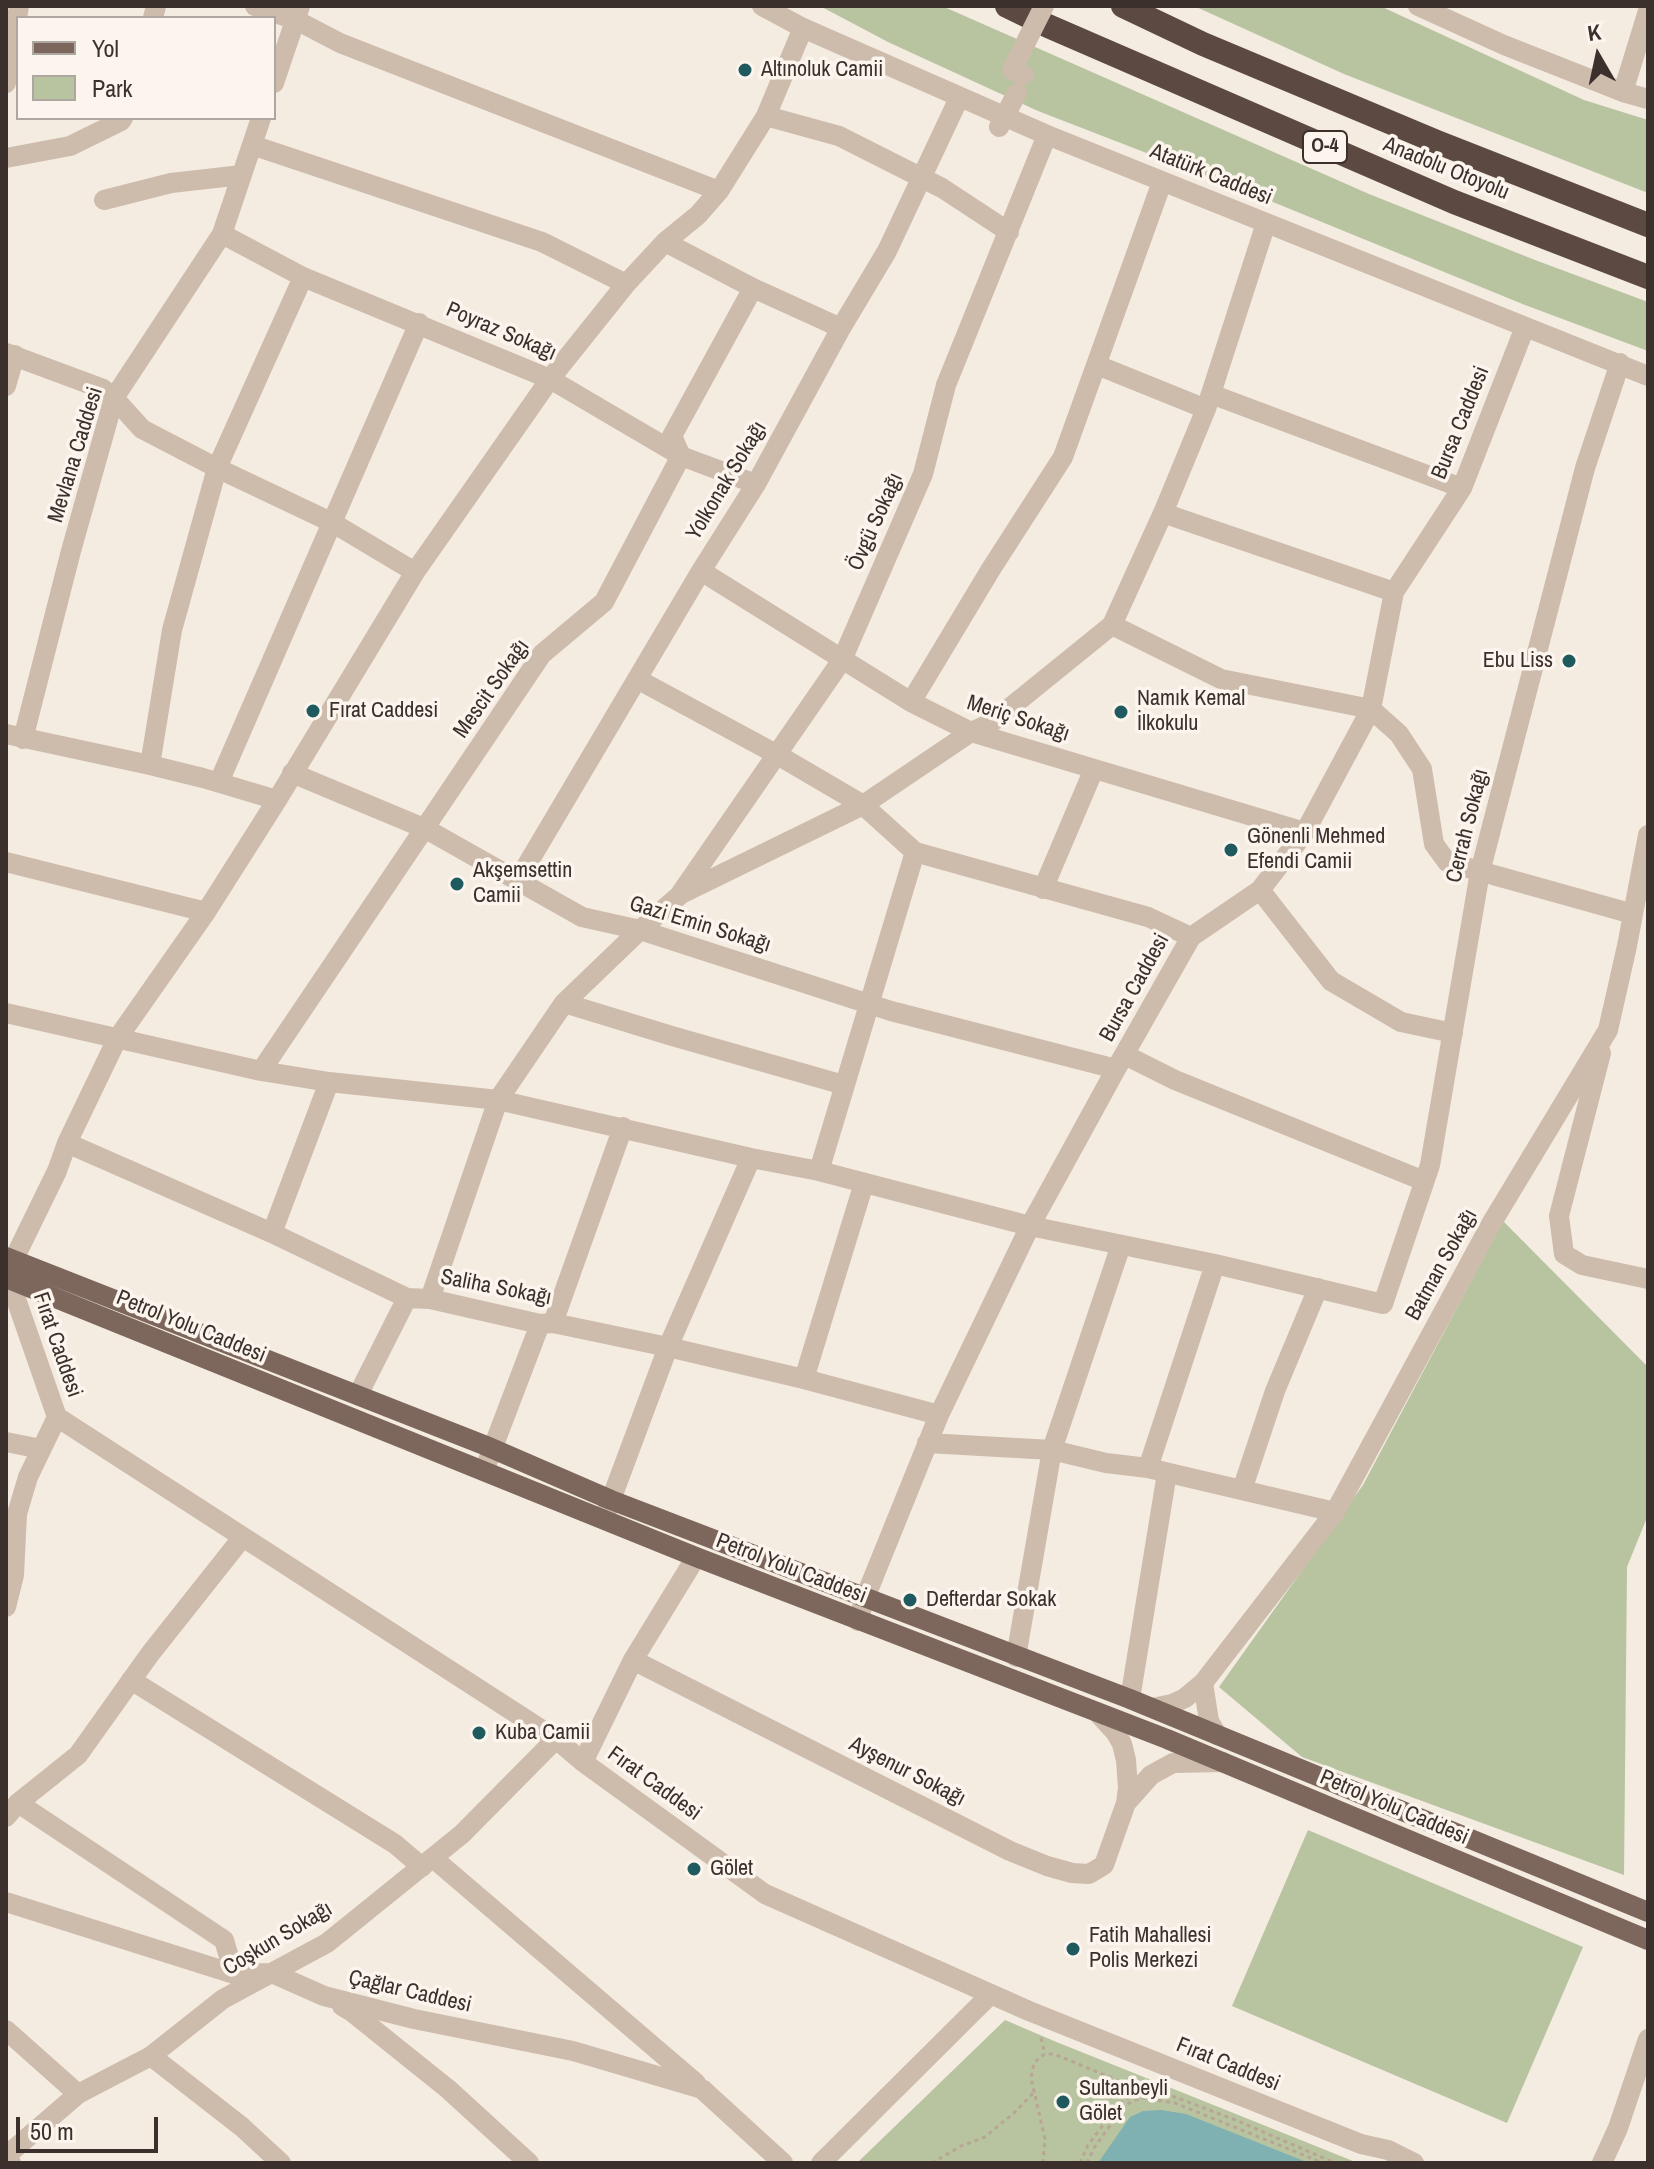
<!DOCTYPE html>
<html>
<head>
<meta charset="utf-8">
<style>
  body { margin:0 }
  #map { position:relative; width:1654px; height:2169px; overflow:hidden; background:#f4ebe1; font-family:"Archivo Narrow",sans-serif }
  canvas { display:block }
  .frame { position:absolute; inset:0; border:8px solid #3b302b; pointer-events:none }
  .legend { position:absolute; left:16px; top:16px; width:260px; height:104px; box-sizing:border-box; background:#fbf5ee; border:2px solid #aea6a0; margin:0; padding:10px 14px; list-style:none; font-size:24px; color:#3b302b }
  .legend li { display:flex; align-items:center; gap:16px; height:40px }
  .legend b { width:40px; border:2px solid #aea6a0 }
  .north { position:absolute; left:1558px; top:16px; width:80px; height:80px; -webkit-text-stroke:6px #fbf5ee; paint-order:stroke; rotate:351deg; font-size:22px; font-weight:700; line-height:32px; text-align:center; color:#3b302b }
  .north::after { content:''; display:block; margin:auto; width:28px; height:36px; background:#3b302b; clip-path:polygon(50% 0,100% 100%,50% 72%,0 100%) }
  .scale { position:absolute; left:16px; top:2117px; width:142px; height:36px; box-sizing:border-box; border:4px solid #3b302b; border-top:0; padding-left:10px; font-size:24px; line-height:28px; white-space:nowrap; color:#3b302b; -webkit-text-stroke:6px #fbf5ee; paint-order:stroke }
</style>
</head>
<body>
<div id="map">
<canvas width="1654" height="2169"></canvas>
<div class="frame"></div>
<ul class="legend">
<li><b style="height:10px;background:#7d675c"></b>Yol</li>
<li><b style="height:22px;background:#b8c4a0"></b>Park</li>
</ul>
<div class="north">K</div>
<div class="scale">50 m</div>
</div>
<script>
const c = document.querySelector('canvas').getContext('2d');
c.lineJoin = 'round';
function fill(path, color) {
  c.fillStyle = color;
  c.fill(path, 'evenodd');
}
function shape(rows) {
  const path = new Path2D();
  for (const r of rows) {
    path.moveTo(r[0], r[1]);
    for (let i = 2; i < r.length; i += 2) path.lineTo(r[i], r[i + 1]);
  }
  return path;
}
function stroke(path, color, width, dash) {
  c.strokeStyle = color;
  c.lineWidth = width;
  c.lineCap = dash ? 'butt' : 'round';
  c.setLineDash(dash || []);
  c.stroke(path);
}
function label(font, color, halo, rows, align = 'center') {
  c.font = font + ' "Archivo Narrow",sans-serif';
  c.lineWidth = 7;
  c.setLineDash([]);
  c.textBaseline = 'middle';
  c.strokeStyle = halo;
  c.fillStyle = color;
  for (const [text, x, y, turn = 0] of rows) {
    c.save();
    c.translate(x, y);
    c.rotate((+turn || 0) * Math.PI / 180);
    c.textAlign = isNaN(turn) ? turn : align;
    if (halo) c.strokeText(text, 0, 0);
    c.fillText(text, 0, 0);
    c.restore();
  }
}
fill(shape([
  [820,6,942,6,1369,194,1535,260,1648,302,1648,351,1525,305,1268,200,1038,111,888,42],
  [1194,6,1380,6,1584,100,1648,120,1648,193,1344,74],
  [1503,1221,1648,1367,1648,1515,1627,1567,1624,1875,1302,1757,1219,1687,1363,1485],
  [1308,1830,1583,1947,1507,2123,1232,2006],
  [1005,2020,1054,2041,1358,2163,857,2163]
]), '#b8c4a0');
fill(shape([
  [1161,2110,1186,2114,1309,2163,1098,2163,1130,2117,1143,2111]
]), '#7fb0b2');
stroke(shape([
  [1041,2038,1045,2054],
  [932,2163,961,2146,985,2137,1015,2112,1034,2092],
  [1043,2163,1045,2139,1031,2078,1034,2063,1039,2058,1045,2054,1054,2054,1112,2078,1139,2092],
  [1080,2163,1088,2145,1120,2103,1139,2092,1153,2092,1175,2097,1238,2121,1335,2163],
  [1087,2163,1094,2148,1122,2109,1132,2101,1144,2098,1175,2103,1323,2163]
]), '#b9a596', 3, [4, 4]);
stroke(shape([
  [255,6,296,20,340,43,719,191],
  [762,6,803,28,1047,135,1648,376],
  [1418,6,1504,45,1623,92,1648,99],
  [153,18,156,6],
  [803,28,766,116,719,191,698,215,665,242,626,284,550,379,415,572,277,800,206,912,117,1039,67,1143,57,1171,14,1259,9,1279,57,1417,556,1739,583,1762,765,1894,1029,2011,1361,2144,1388,2150,1414,2163],
  [6,83,19,6],
  [274,83,300,6],
  [1623,92,1648,11],
  [766,116,839,136,942,188,1009,232],
  [252,145,542,242,626,284],
  [6,158,70,146,121,121,123,118],
  [104,200,171,183,242,175],
  [222,234,303,277,550,379,681,456,756,484],
  [665,242,753,288,841,328],
  [6,353,103,389,114,398,142,429,217,468,333,523,415,572],
  [1097,365,1206,409],
  [6,386,15,355],
  [1211,394,1462,488],
  [1163,513,1394,592],
  [701,571,911,702,971,732,1305,832],
  [1112,625,1221,679,1371,709,1399,734,1422,769,1434,844,1447,862,1633,914],
  [637,679,776,754,863,805,915,852,1148,917,1191,937],
  [911,702,991,569,1063,457,1162,182],
  [6,734,150,765,203,778,277,800],
  [23,739,71,551,114,398,222,234,261,118],
  [150,765,172,630,217,468,303,277],
  [292,773,426,829,582,917,640,930,891,1011,1116,1069],
  [219,782,419,323],
  [6,862,206,912],
  [518,880,701,571,756,484,841,328,887,251,959,98],
  [1043,889,1094,769],
  [1260,890,1331,981,1401,1022,1453,1033],
  [681,893,842,660,923,474,946,385,1047,135],
  [564,1003,672,1036,844,1085],
  [6,1013,261,1071,329,1082,498,1100,751,1158,819,1171,1030,1226,1215,1264,1383,1304,1430,1165,1480,872,1585,468,1620,363],
  [1601,1053,1559,1216,1564,1254,1582,1265,1648,1279],
  [1125,1055,1175,1080,1424,1181],
  [261,1071,542,654,604,602,681,456,672,436,753,288],
  [67,1143,272,1233,407,1298,430,1299,540,1324,553,1323,668,1347,804,1379,939,1415],
  [819,1171,915,852],
  [272,1233,329,1082],
  [430,1299,498,1100,564,1003,640,930,681,894,863,805,971,732,991,723,1112,625,1163,513,1206,409,1266,223],
  [553,1323,623,1127],
  [804,1379,864,1183],
  [358,1395,407,1298],
  [6,1442,41,1449],
  [927,1443,1052,1450,1106,1463,1148,1468,1335,1512],
  [1148,1468,1215,1264],
  [484,1471,540,1324],
  [1242,1490,1275,1391,1318,1288],
  [605,1516,668,1347,751,1158],
  [6,1607,14,1575,17,1514,28,1477,57,1417],
  [858,1621,865,1598,939,1415,1030,1226,1116,1069,1191,937,1260,890,1305,832,1371,709,1394,592,1462,488,1525,327],
  [1016,1657,1052,1450,1121,1245],
  [633,1660,1010,1851,1047,1866,1072,1873,1089,1874,1104,1865,1126,1803,1128,1788,1126,1760,1122,1744,1116,1733,1097,1712],
  [131,1680,395,1844,422,1867],
  [1203,1683,1209,1721,1217,1735],
  [1130,1699,1167,1473],
  [1152,1708,1172,1704,1185,1698,1203,1683,1335,1512,1491,1224,1608,1030,1627,946,1648,835],
  [583,1762,633,1660,696,1557],
  [18,1803,224,1940,234,1974],
  [1126,1803,1151,1775,1173,1763,1223,1762],
  [6,1817,18,1803,78,1755,150,1654,242,1538],
  [433,1858,696,2083],
  [6,1902,234,1974,272,1973,324,1996,414,2019,573,2051,702,2089,783,2163],
  [342,2006,352,2012,448,2089,529,2163],
  [6,2030,78,2094],
  [151,2056,242,2127,281,2163],
  [11,2163,6,2156,78,2094,151,2056,223,1999,327,1943,462,1834,556,1739],
  [821,2163,991,1994],
  [1602,2163,1618,2128,1648,2039]
]), '#cdbbac', 20);
stroke(shape([
  [6,1257,484,1445,611,1500,1130,1699,1648,1912],
  [6,1278,696,1557,1167,1739,1648,1940]
]), '#7d675c', 20);
stroke(shape([
  [1007,6,1048,26,1454,202,1648,277],
  [1123,6,1203,44,1437,142,1648,225]
]), '#5c4a42', 24);
stroke(shape([
  [1024,75,1012,70,1044,6],
  [999,127,1017,93]
]), '#cdbbac', 20);
for (const [x, y, r, color] of [
  [745,70,8,"#1f5a5e"],
  [1569,661,8,"#1f5a5e"],
  [313,711,8,"#1f5a5e"],
  [1121,712,8,"#1f5a5e"],
  [1231,850,8,"#1f5a5e"],
  [457,884,8,"#1f5a5e"],
  [910,1600,8,"#1f5a5e"],
  [479,1733,8,"#1f5a5e"],
  [694,1869,8,"#1f5a5e"],
  [1073,1949,8,"#1f5a5e"],
  [1063,2102,8,"#1f5a5e"]
]) {
  const dot = new Path2D();
  dot.arc(x, y, r, 0, 2 * Math.PI);
  c.fillStyle = color;
  c.fill(dot);
  stroke(dot, '#fbf5ee', 3);
}
for (const [x, y, w] of [
  [1325,147,44]
]) {
  const box = new Path2D();
  box.roundRect(x - w / 2, y - 16, w, 32, 6);
  c.fillStyle = '#fbf5ee';
  c.fill(box);
  stroke(box, '#3b302b', 2);
}
label('bold 20px', '#3b302b', null, [
  ["O-4",1325,147]
]);
label('22px', '#3b302b', '#fbf5ee', [
  ["Altınoluk Camii",761,70],
  ["Ebu Liss",1553,661,"right"],
  ["Namık Kemal",1137,699],
  ["İlkokulu",1137,724],
  ["Fırat Caddesi",329,711],
  ["Gönenli Mehmed",1247,837],
  ["Efendi Camii",1247,862],
  ["Akşemsettin",473,871],
  ["Camii",473,896],
  ["Defterdar Sokak",926,1600],
  ["Kuba Camii",495,1733],
  ["Gölet",710,1869],
  ["Fatih Mahallesi",1089,1936],
  ["Polis Merkezi",1089,1961],
  ["Sultanbeyli",1079,2089],
  ["Gölet",1079,2114]
], 'left');
label('22px', '#3b302b', '#fbf5ee', [
  ["Anadolu Otoyolu",1446,169,22],
  ["Atatürk Caddesi",1211,175,22],
  ["Poyraz Sokağı",501,332,23],
  ["Bursa Caddesi",1461,423,-68],
  ["Mevlana Caddesi",76,455,-73],
  ["Yolkonak Sokağı",727,481,-59],
  ["Övgü Sokağı",876,522,-66],
  ["Mescit Sokağı",492,689,-55],
  ["Meriç Sokağı",1018,719,18],
  ["Cerrah Sokağı",1468,826,-76],
  ["Gazi Emin Sokağı",700,925,17],
  ["Bursa Caddesi",1135,988,-61],
  ["Batman Sokağı",1442,1265,-61],
  ["Saliha Sokağı",496,1288,11],
  ["Petrol Yolu Caddesi",191,1327,22],
  ["Fırat Caddesi",57,1345,71],
  ["Petrol Yolu Caddesi",791,1569,21],
  ["Ayşenur Sokağı",907,1772,27],
  ["Fırat Caddesi",654,1784,36],
  ["Petrol Yolu Caddesi",1394,1808,23],
  ["Coşkun Sokağı",278,1939,-31],
  ["Çağlar Caddesi",410,1992,13],
  ["Fırat Caddesi",1228,2065,22]
]);
</script>
</body>
</html>
